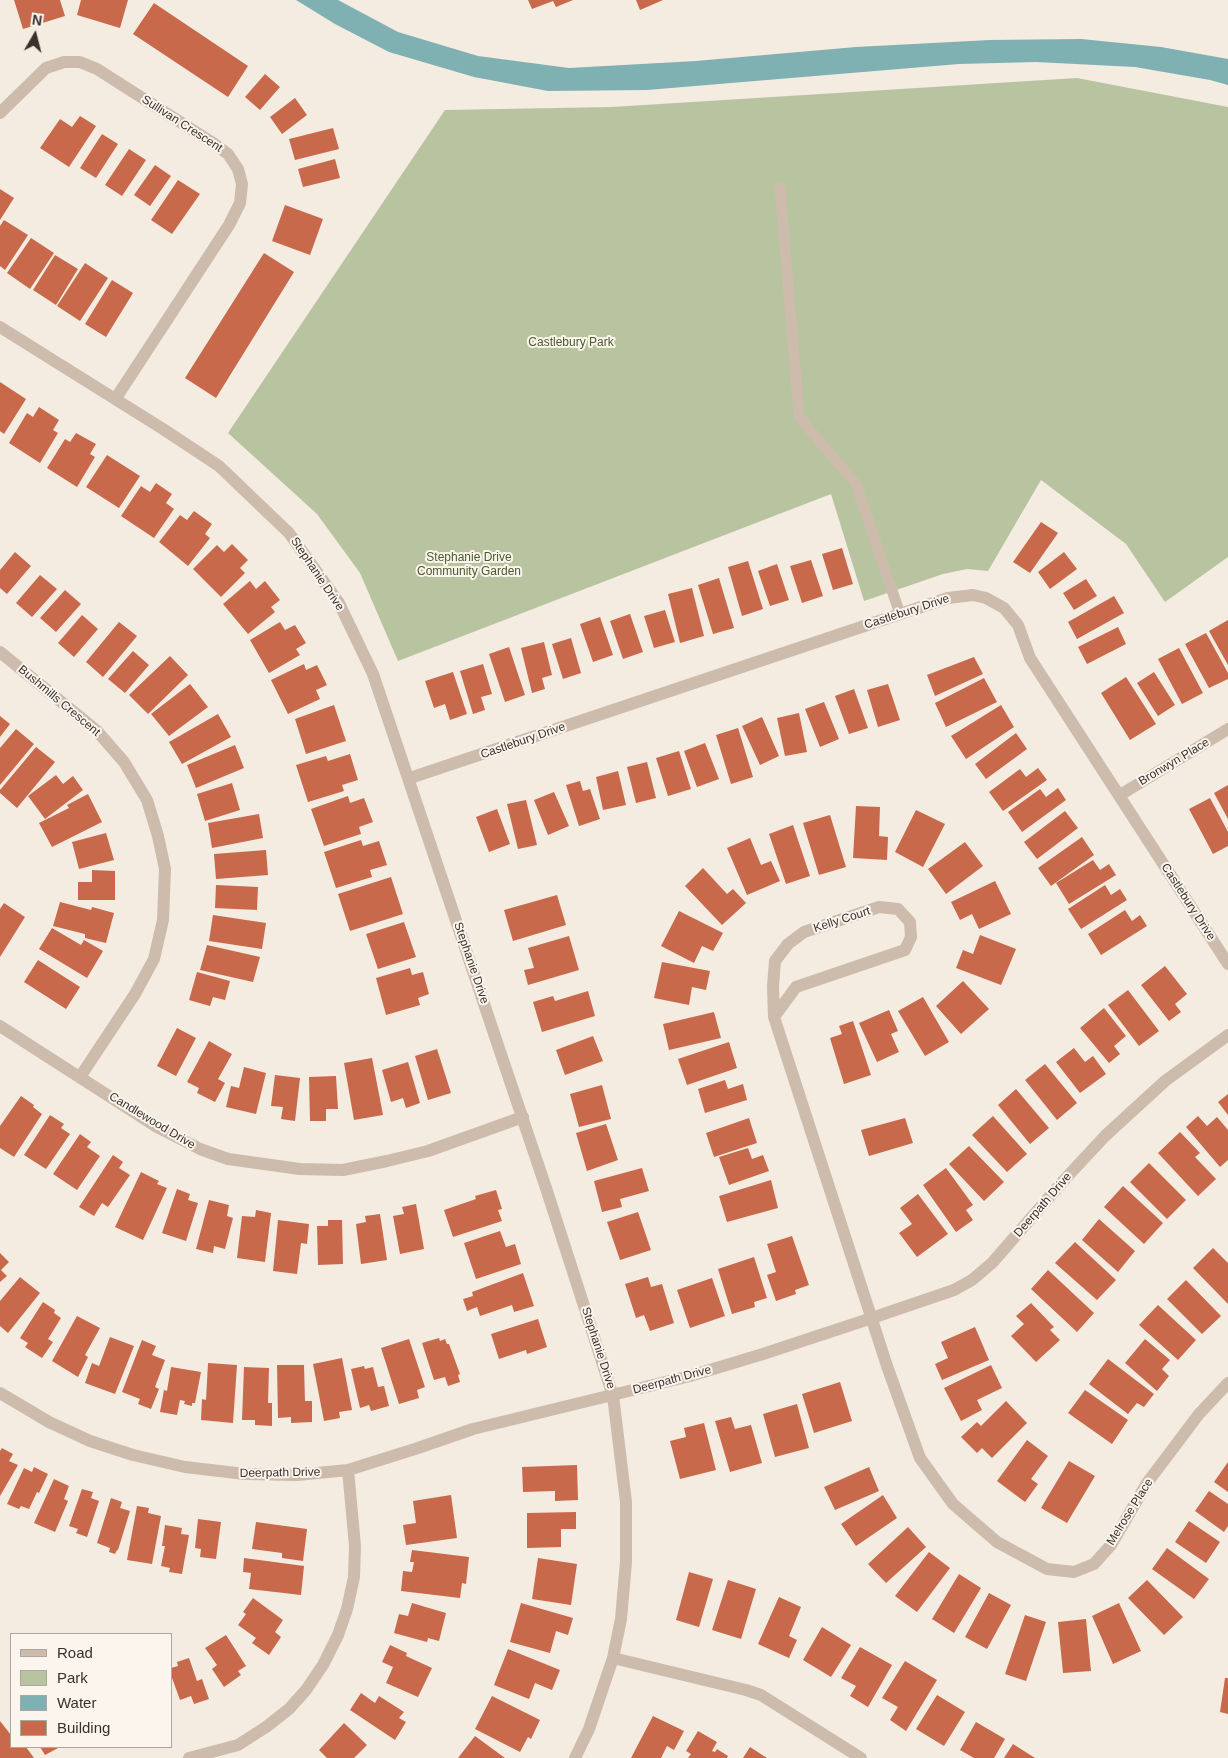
<!DOCTYPE html>
<html>
<head>
<meta charset="utf-8">
<style>
  body { margin:0 }
  #map { position:relative; width:1228px; height:1758px; overflow:hidden; background:#f4ebe1; font-family:Helvetica,sans-serif }
  canvas { display:block }
  .legend { position:absolute; left:10px; top:1633px; width:162px; height:115px; box-sizing:border-box; background:#fbf5ee; border:1px solid #aea6a0; margin:0; padding:6px 9px; list-style:none; font-size:15px; color:#3b302b }
  .legend li { display:flex; align-items:center; gap:10px; height:25px }
  .legend b { width:25px; border:1px solid #aea6a0 }
  .north { position:absolute; left:10px; top:10px; width:50px; height:50px; -webkit-text-stroke:4px #fbf5ee; paint-order:stroke; rotate:8deg; font-size:14px; font-weight:700; line-height:20px; text-align:center; color:#3b302b }
  .north::after { content:''; display:block; margin:auto; width:18px; height:22px; background:#3b302b; clip-path:polygon(50% 0,100% 100%,50% 72%,0 100%) }
</style>
</head>
<body>
<div id="map">
<canvas width="1228" height="1758"></canvas>
<ul class="legend">
<li><b style="height:6px;background:#cdbbac"></b>Road</li>
<li><b style="height:14px;background:#b8c4a0"></b>Park</li>
<li><b style="height:14px;background:#7fb0b2"></b>Water</li>
<li><b style="height:14px;background:#c8694b"></b>Building</li>
</ul>
<div class="north">N</div>
</div>
<script>
const c = document.querySelector('canvas').getContext('2d');
c.lineJoin = 'round';
function fill(path, color) {
  c.fillStyle = color;
  c.fill(path, 'evenodd');
}
function shape(rows) {
  const path = new Path2D();
  for (const r of rows) {
    path.moveTo(r[0], r[1]);
    for (let i = 2; i < r.length; i += 2) path.lineTo(r[i], r[i + 1]);
  }
  return path;
}
function stroke(path, color, width, dash) {
  c.strokeStyle = color;
  c.lineWidth = width;
  c.lineCap = dash ? 'butt' : 'round';
  c.setLineDash(dash || []);
  c.stroke(path);
}
function label(font, color, halo, rows, align = 'center') {
  c.font = font + ' Helvetica,sans-serif';
  c.lineWidth = 4;
  c.setLineDash([]);
  c.textBaseline = 'middle';
  c.strokeStyle = halo;
  c.fillStyle = color;
  for (const [text, x, y, turn = 0] of rows) {
    c.save();
    c.translate(x, y);
    c.rotate((+turn || 0) * Math.PI / 180);
    c.textAlign = isNaN(turn) ? turn : align;
    if (halo) c.strokeText(text, 0, 0);
    c.fillText(text, 0, 0);
    c.restore();
  }
}
fill(shape([
  [1077,78,1228,107,1228,557,1165,602,1126,544,1041,480,988,571,967,569,943,574,864,601,831,494,398,661,360,573,317,514,228,433,445,110,612,107]
]), '#b8c4a0');
fill(shape([
  [296,0,338,0,398,32,478,56,569,68,696,61,856,47,990,40,1081,39,1161,47,1228,59,1228,85,1210,80,1135,67,1036,62,959,64,647,90,548,91,474,77,389,52,335,24]
]), '#7fb0b2');
fill(shape([
  [14,0,60,0,65,16,23,29],
  [81,0,128,0,120,28,77,15],
  [528,0,573,0,556,7,553,1,532,9],
  [636,0,663,0,640,10],
  [154,3,248,66,228,97,133,34],
  [265,74,280,87,260,110,245,97],
  [295,98,307,115,282,134,270,117],
  [80,116,96,126,69,167,40,148,60,119,72,127],
  [333,128,339,149,295,160,289,139],
  [102,134,118,144,96,178,80,168],
  [129,149,146,160,122,196,105,185],
  [335,159,340,178,303,187,298,169],
  [155,165,171,176,150,206,134,195],
  [178,180,200,194,172,234,151,220],
  [0,189,14,198,0,220],
  [285,205,323,219,310,255,272,241],
  [4,220,28,235,5,270,0,266,0,226],
  [31,238,54,253,30,289,7,273],
  [264,253,294,272,216,398,185,378],
  [55,255,78,269,56,305,33,290],
  [85,263,108,278,80,321,57,306],
  [112,280,133,293,106,337,85,324],
  [0,382,26,399,4,434,0,431],
  [39,407,59,420,53,430,58,433,40,463,9,443,27,413,33,417],
  [76,433,96,444,90,454,95,457,77,487,47,468,65,439,70,442],
  [107,455,140,476,119,508,86,487],
  [156,483,172,494,166,503,174,509,154,538,121,516,141,486,150,492],
  [194,511,212,524,205,534,210,538,188,566,159,542,180,515,187,520],
  [1041,522,1058,533,1030,573,1013,562],
  [232,544,248,560,240,568,245,573,221,597,193,569,217,545,224,552],
  [842,548,853,584,833,590,822,554],
  [15,552,31,566,7,594,0,588,0,570],
  [1064,552,1077,569,1050,589,1038,572],
  [811,560,823,596,802,603,790,566],
  [748,561,763,609,742,616,728,567],
  [777,564,789,600,770,606,758,571],
  [40,575,57,589,32,617,16,603],
  [719,578,734,628,713,634,698,585],
  [1086,579,1097,596,1074,610,1063,593],
  [250,581,256,589,265,581,280,600,271,607,275,612,248,634,223,604],
  [692,588,704,636,680,643,668,594],
  [65,590,81,604,56,632,40,618],
  [1114,596,1124,613,1077,639,1068,622],
  [665,610,675,642,654,648,644,616],
  [630,614,643,652,623,659,610,621],
  [82,615,98,629,74,657,58,643],
  [600,617,613,655,593,662,580,624],
  [1228,620,1228,665,1209,631],
  [119,622,137,636,103,677,86,662],
  [280,622,285,630,295,625,306,643,296,649,300,655,269,673,250,640],
  [1118,627,1126,644,1087,664,1078,647],
  [1206,633,1228,673,1228,679,1209,688,1185,644],
  [571,638,581,673,563,679,552,644],
  [544,642,552,675,542,678,545,689,532,693,521,648],
  [509,647,525,695,505,702,489,654],
  [1179,648,1203,693,1182,704,1158,659],
  [133,651,149,665,125,693,108,679],
  [170,656,188,675,148,714,129,695],
  [974,657,983,674,935,696,927,675],
  [304,664,306,670,317,665,327,685,316,690,320,699,288,714,271,680],
  [483,664,492,694,481,697,485,710,473,714,460,671],
  [453,672,467,714,450,720,445,704,434,708,425,681],
  [1154,672,1175,705,1158,716,1137,683],
  [1126,677,1156,724,1130,740,1101,693],
  [984,678,997,702,946,727,935,703],
  [190,684,208,707,169,736,151,714],
  [888,684,900,720,878,727,867,690],
  [854,689,868,728,849,734,835,696],
  [824,702,839,739,820,747,805,709],
  [334,705,346,741,306,754,295,719],
  [1001,705,1014,727,966,759,951,736],
  [799,713,807,752,785,756,777,718],
  [218,714,231,737,182,764,169,742],
  [0,716,10,724,0,737],
  [762,717,779,756,760,765,742,726],
  [738,728,753,777,731,784,716,735],
  [16,729,34,744,0,785,0,748],
  [1016,733,1027,749,986,779,975,764],
  [705,743,719,779,697,787,684,751],
  [235,745,244,768,196,788,187,765],
  [36,747,55,762,17,808,0,793,0,790],
  [679,751,691,789,668,796,656,758],
  [350,754,358,780,342,785,344,791,308,802,296,765,326,756,328,761],
  [647,762,656,798,636,803,627,767],
  [1038,768,1047,780,1003,811,989,792,1020,769,1026,777],
  [618,771,626,805,603,810,596,777],
  [56,775,63,784,73,776,83,790,45,819,28,796],
  [580,781,583,791,590,789,600,819,579,826,566,785],
  [232,783,240,810,205,821,197,794],
  [1228,785,1228,819,1214,793],
  [1058,788,1066,800,1022,832,1008,812,1040,789,1046,797],
  [554,792,569,826,548,835,534,800],
  [88,794,102,822,52,847,39,823,69,808,67,805],
  [348,796,350,803,364,798,373,822,359,827,361,834,324,846,311,809],
  [1210,798,1228,832,1228,846,1213,854,1189,809],
  [526,800,537,845,518,849,507,804],
  [856,806,880,807,879,836,888,837,887,860,853,858],
  [497,809,510,844,489,852,476,817],
  [916,810,945,824,923,867,895,852],
  [1065,811,1078,828,1037,859,1024,842],
  [259,814,263,838,212,848,208,823],
  [830,815,846,867,819,875,803,823],
  [793,825,810,876,786,884,769,834],
  [106,833,114,860,79,869,72,842],
  [1082,837,1094,855,1051,886,1038,868],
  [750,838,761,865,771,861,780,881,747,895,727,848],
  [361,840,363,846,379,841,387,865,370,870,372,877,336,888,324,852],
  [965,842,983,866,946,894,928,869],
  [266,850,268,875,216,879,214,854],
  [1093,860,1100,870,1109,864,1116,875,1069,904,1056,883],
  [703,868,727,894,733,889,746,903,722,925,685,886],
  [92,870,115,871,115,900,78,900,78,882,92,882],
  [391,877,403,914,350,931,338,894],
  [995,881,1011,914,979,929,972,914,960,920,951,902],
  [216,885,258,887,257,910,215,908],
  [1105,885,1111,895,1120,889,1127,900,1081,929,1068,909],
  [557,895,566,925,513,941,504,910],
  [60,902,91,910,92,907,114,913,106,943,85,938,85,934,53,926],
  [4,903,25,917,0,957,0,909],
  [1125,910,1132,921,1140,915,1147,926,1101,955,1088,934],
  [679,911,723,933,713,951,702,946,694,963,661,946],
  [213,915,266,923,262,949,209,941],
  [404,922,416,957,378,969,366,934],
  [52,928,81,945,84,940,103,951,87,978,39,949],
  [980,935,1016,949,1001,985,956,968,963,950,973,954],
  [569,936,579,970,528,985,524,970,534,968,528,948],
  [207,945,260,957,253,982,200,970],
  [38,960,80,987,66,1009,24,982],
  [662,962,710,971,706,990,692,987,689,1005,654,998],
  [1165,966,1187,994,1175,1004,1181,1012,1169,1021,1141,985],
  [410,968,412,975,423,972,429,994,418,998,420,1005,386,1015,376,978],
  [197,972,230,981,225,1000,213,997,210,1006,189,1000],
  [963,981,989,1009,961,1034,936,1006],
  [1128,990,1159,1031,1139,1046,1108,1005],
  [588,991,595,1016,542,1032,533,1002,553,996,555,1001],
  [923,997,949,1042,925,1056,898,1011],
  [1104,1008,1126,1036,1114,1046,1120,1054,1109,1063,1080,1028],
  [889,1010,898,1031,891,1034,899,1052,877,1062,859,1023],
  [714,1012,721,1038,669,1050,663,1024],
  [853,1021,871,1075,844,1084,830,1038,842,1034,839,1026],
  [177,1028,196,1038,176,1076,157,1066],
  [593,1036,603,1061,565,1075,556,1050],
  [209,1041,232,1054,218,1079,225,1083,215,1102,197,1093,199,1088,187,1082],
  [729,1042,737,1068,687,1085,678,1059],
  [1074,1048,1085,1062,1093,1056,1106,1074,1080,1093,1056,1062],
  [437,1049,451,1093,428,1100,415,1056],
  [372,1058,383,1115,354,1120,344,1063],
  [408,1062,420,1103,406,1108,403,1098,391,1102,382,1070],
  [1045,1064,1077,1103,1057,1120,1025,1080],
  [244,1067,266,1073,256,1114,226,1107,231,1086,239,1088],
  [275,1075,300,1078,295,1121,281,1119,283,1107,271,1106],
  [336,1076,338,1109,326,1109,326,1121,310,1121,309,1077],
  [725,1080,728,1089,743,1084,747,1100,705,1113,698,1089],
  [602,1085,611,1119,579,1127,570,1094],
  [1016,1089,1049,1128,1030,1144,998,1105],
  [1228,1094,1228,1115,1218,1102],
  [21,1096,34,1105,33,1107,42,1114,14,1157,0,1148,0,1126],
  [50,1115,64,1124,61,1128,70,1134,46,1169,24,1155],
  [993,1116,1027,1154,1007,1172,972,1135],
  [1198,1116,1207,1126,1217,1117,1228,1130,1228,1160,1220,1167,1186,1127],
  [749,1118,757,1143,714,1157,706,1133],
  [905,1118,913,1143,869,1156,861,1130],
  [606,1124,618,1160,587,1171,576,1133],
  [1180,1132,1200,1153,1195,1157,1216,1179,1198,1196,1158,1153],
  [80,1134,91,1142,87,1147,100,1156,77,1190,53,1174],
  [969,1146,1004,1182,984,1201,949,1164],
  [748,1148,752,1159,763,1155,769,1171,729,1185,719,1157],
  [113,1155,123,1162,119,1168,130,1175,108,1207,102,1203,94,1216,79,1207],
  [1149,1163,1186,1200,1167,1219,1130,1182],
  [642,1168,649,1191,620,1199,622,1207,602,1212,594,1181],
  [946,1168,973,1205,966,1210,973,1220,956,1232,923,1185],
  [141,1172,159,1181,157,1184,167,1188,143,1240,115,1227],
  [771,1180,778,1208,727,1222,719,1196],
  [1123,1186,1163,1223,1144,1244,1104,1207],
  [177,1189,190,1194,188,1200,198,1203,186,1241,162,1233],
  [496,1190,502,1209,498,1210,502,1221,453,1237,444,1210,476,1199,475,1196],
  [918,1194,948,1234,917,1257,899,1233,912,1224,900,1208],
  [209,1200,229,1205,227,1216,233,1218,225,1249,214,1246,213,1253,196,1249],
  [416,1204,424,1249,400,1254,393,1216,404,1214,402,1207],
  [256,1210,271,1213,265,1262,237,1258,242,1216,255,1217],
  [638,1212,651,1250,620,1260,607,1222],
  [380,1214,387,1260,361,1264,356,1224,366,1222,365,1216],
  [1099,1219,1135,1251,1118,1272,1082,1240],
  [278,1220,309,1224,307,1244,301,1243,297,1274,273,1271],
  [328,1220,342,1220,343,1264,318,1265,317,1226,328,1226],
  [500,1231,506,1247,515,1244,521,1264,476,1279,464,1243],
  [792,1236,809,1285,795,1290,796,1294,776,1301,767,1275,776,1272,767,1244],
  [1075,1242,1116,1280,1097,1300,1055,1263],
  [1213,1248,1228,1263,1228,1304,1193,1268],
  [0,1253,9,1262,1,1270,7,1276,0,1282],
  [754,1257,767,1298,754,1302,755,1307,732,1314,718,1269],
  [1048,1270,1094,1313,1077,1332,1031,1289],
  [523,1273,534,1306,514,1312,512,1305,480,1316,477,1307,467,1311,463,1299,473,1296,472,1292],
  [20,1277,40,1293,8,1333,0,1326,0,1301],
  [648,1277,651,1287,662,1284,674,1323,650,1331,644,1315,636,1318,625,1284],
  [712,1278,725,1316,690,1328,677,1290],
  [1186,1280,1221,1316,1202,1334,1167,1299],
  [43,1302,55,1310,54,1313,61,1318,48,1339,53,1342,42,1358,25,1347,28,1343,20,1338],
  [1031,1303,1054,1327,1050,1330,1060,1340,1036,1362,1011,1336,1024,1324,1016,1316],
  [1158,1305,1196,1340,1178,1360,1139,1325],
  [77,1316,100,1328,85,1355,88,1357,78,1377,52,1361],
  [538,1319,547,1347,527,1354,526,1350,499,1359,491,1334],
  [975,1327,989,1360,942,1380,935,1364,948,1358,941,1342],
  [110,1337,134,1346,115,1394,85,1383,92,1363,99,1366],
  [439,1338,440,1341,445,1339,447,1344,449,1344,460,1374,458,1375,460,1382,448,1386,445,1377,434,1380,422,1343],
  [409,1339,425,1387,417,1390,419,1398,399,1404,381,1348],
  [1145,1339,1170,1360,1162,1369,1169,1376,1157,1391,1125,1363],
  [142,1340,156,1346,152,1355,165,1360,155,1387,159,1389,151,1409,138,1404,140,1399,122,1392],
  [342,1358,352,1410,339,1412,340,1418,324,1421,313,1364],
  [1108,1359,1154,1394,1144,1407,1137,1403,1128,1414,1089,1384],
  [208,1363,237,1365,233,1423,201,1420,202,1399,206,1400],
  [277,1365,304,1365,305,1401,312,1401,312,1422,291,1423,291,1417,278,1418],
  [991,1365,1002,1388,977,1400,982,1410,961,1421,944,1388],
  [364,1366,365,1369,373,1367,378,1387,384,1386,389,1406,371,1411,369,1405,360,1408,351,1369],
  [171,1367,201,1372,195,1403,192,1403,192,1406,184,1404,185,1401,180,1400,177,1415,160,1412,164,1390,167,1391],
  [244,1367,269,1368,268,1403,272,1403,272,1426,255,1425,255,1420,242,1420],
  [840,1382,852,1421,814,1433,802,1394],
  [1085,1390,1128,1420,1112,1444,1068,1413],
  [1006,1401,1027,1423,992,1458,982,1448,977,1453,961,1437,977,1422,981,1426],
  [797,1404,809,1448,775,1457,763,1414],
  [731,1417,735,1429,751,1425,762,1463,730,1472,715,1421],
  [704,1423,716,1470,680,1479,670,1441,686,1437,684,1428],
  [1027,1440,1048,1456,1031,1479,1038,1484,1025,1502,997,1481],
  [2,1448,13,1454,9,1461,18,1465,0,1496,0,1451],
  [1069,1461,1095,1476,1067,1523,1041,1508],
  [1228,1462,1228,1492,1214,1482],
  [577,1465,578,1500,555,1501,555,1491,523,1492,522,1467],
  [34,1467,48,1474,39,1493,37,1492,29,1509,21,1506,19,1509,7,1504,24,1468,32,1472],
  [869,1467,879,1491,835,1510,824,1487],
  [54,1479,69,1486,64,1499,68,1501,55,1532,34,1523],
  [82,1489,93,1492,91,1498,99,1501,87,1537,76,1533,78,1529,69,1526],
  [1209,1491,1228,1504,1228,1526,1224,1532,1195,1511],
  [451,1495,457,1538,406,1545,403,1525,416,1523,413,1501],
  [883,1495,897,1518,856,1546,841,1524],
  [111,1498,122,1502,120,1508,130,1511,118,1550,117,1550,115,1554,109,1552,110,1548,97,1543],
  [137,1506,149,1508,148,1513,161,1516,152,1564,127,1560],
  [576,1512,576,1529,561,1529,561,1547,527,1548,527,1513],
  [198,1519,221,1522,216,1559,200,1557,201,1549,195,1548],
  [1189,1521,1220,1542,1206,1563,1175,1542],
  [256,1522,307,1529,303,1561,282,1558,282,1553,252,1549],
  [165,1525,182,1528,181,1534,189,1535,182,1574,169,1572,170,1568,161,1566,165,1546,162,1546],
  [908,1527,926,1547,886,1583,868,1564],
  [1167,1548,1209,1579,1194,1599,1152,1569],
  [412,1550,469,1557,466,1584,462,1583,460,1598,401,1591,403,1571,412,1572,414,1562,410,1562],
  [929,1552,950,1568,917,1612,895,1596],
  [244,1558,304,1566,301,1595,249,1589,251,1573,243,1572],
  [538,1558,577,1564,571,1605,532,1599],
  [689,1572,713,1579,699,1627,676,1620],
  [959,1574,981,1588,954,1633,932,1619],
  [728,1580,756,1589,741,1639,712,1630],
  [1147,1580,1183,1617,1164,1635,1128,1598],
  [989,1593,1011,1605,987,1649,965,1637],
  [779,1597,801,1607,789,1636,797,1640,789,1658,758,1644],
  [253,1598,283,1620,275,1632,281,1637,269,1655,252,1643,256,1638,238,1625,246,1614,243,1612],
  [412,1603,446,1613,439,1641,428,1638,427,1642,394,1633,399,1614,408,1616],
  [521,1603,573,1618,568,1635,556,1631,550,1653,510,1642],
  [1119,1603,1141,1651,1113,1664,1092,1616],
  [1025,1615,1046,1622,1026,1681,1005,1674],
  [1086,1619,1091,1671,1063,1673,1058,1622],
  [822,1627,851,1645,831,1677,803,1660],
  [226,1635,246,1666,238,1671,241,1675,224,1687,212,1669,217,1665,205,1648],
  [390,1645,407,1653,406,1656,432,1668,418,1697,386,1683,393,1667,382,1662],
  [860,1647,892,1665,868,1707,850,1696,856,1686,841,1678],
  [508,1649,560,1670,552,1690,535,1683,529,1699,494,1685],
  [189,1658,197,1681,202,1679,209,1699,194,1704,191,1696,180,1700,171,1675,171,1668,178,1666,177,1662],
  [905,1661,937,1680,906,1731,890,1720,898,1707,882,1698],
  [1225,1678,1228,1678,1228,1714,1220,1712],
  [361,1693,375,1703,379,1696,404,1712,399,1718,406,1722,395,1740,350,1710],
  [937,1695,965,1712,944,1746,916,1729],
  [492,1696,540,1720,531,1739,528,1737,520,1752,475,1729],
  [653,1716,684,1731,674,1750,667,1746,661,1758,631,1758],
  [0,1721,11,1735,11,1747,26,1747,34,1758,0,1758],
  [976,1722,1005,1739,994,1758,974,1758,960,1750],
  [344,1723,367,1745,354,1758,327,1758,319,1750],
  [698,1731,717,1742,712,1751,715,1752,717,1749,728,1756,727,1758,688,1758,691,1754,686,1751],
  [475,1736,505,1758,458,1758],
  [1013,1744,1035,1758,1004,1758],
  [40,1747,60,1747,45,1755],
  [750,1747,767,1758,743,1758]
]), '#c8694b');
stroke(shape([
  [780,188,799,415,804,423,856,484,900,614]
]), '#cdbbac', 11);
stroke(shape([
  [0,113,46,68,64,62,80,62,97,69,213,143,228,154,238,169,242,184,240,203,229,225,116,398],
  [0,327,163,429,219,466,289,533,339,603,373,674,546,1188,613,1396,626,1502,626,1562,621,1619,613,1658,589,1729,575,1758],
  [0,652,97,731,124,762,147,800,158,836,165,869,163,920,154,959,135,994,80,1077],
  [410,778,948,598,973,595,986,598,1004,608,1018,625,1030,658,1228,964],
  [1120,795,1228,729],
  [774,1017,773,986,775,961,788,944,804,932,879,907,898,909,910,922,911,937,905,950,796,987,774,1017,887,1366,920,1458,953,1504,997,1542,1047,1569,1074,1572,1094,1564,1111,1545,1147,1483,1199,1414,1228,1383],
  [0,1026,157,1127,200,1149,228,1159,300,1169,343,1170,387,1161,428,1151,523,1117],
  [0,1393,49,1422,90,1441,133,1455,185,1467,245,1474,297,1475,348,1470,415,1449,473,1429,690,1376,763,1354,872,1318,954,1290,972,1280,992,1263,1065,1179,1105,1136,1165,1081,1228,1035],
  [613,1658,746,1690,761,1695,861,1758],
  [189,1758,238,1745,266,1727,289,1709,306,1690,323,1665,338,1635,347,1609,354,1577,355,1546,348,1470]
]), '#cdbbac', 12);
label('12px', '#3b302b', '#fbf5ee', [
  ["Sullivan Crescent",182,124,33],
  ["Stephanie Drive",317,574,56],
  ["Castlebury Drive",907,612,-18],
  ["Bushmills Crescent",59,701,40],
  ["Castlebury Drive",523,741,-19],
  ["Bronwyn Place",1174,762,-31],
  ["Castlebury Drive",1188,902,57],
  ["Kelly Court",842,920,-18],
  ["Stephanie Drive",471,963,71],
  ["Candlewood Drive",152,1121,31],
  ["Deerpath Drive",1043,1205,-49],
  ["Stephanie Drive",598,1348,72],
  ["Deerpath Drive",672,1380,-15],
  ["Deerpath Drive",280,1473,-1],
  ["Melrose Place",1130,1512,-58]
]);
label('12px', '#4a5a2e', '#fbf5ee', [
  ["Castlebury Park",571,343],
  ["Stephanie Drive",469,558],
  ["Community Garden",469,572]
]);
</script>
</body>
</html>
